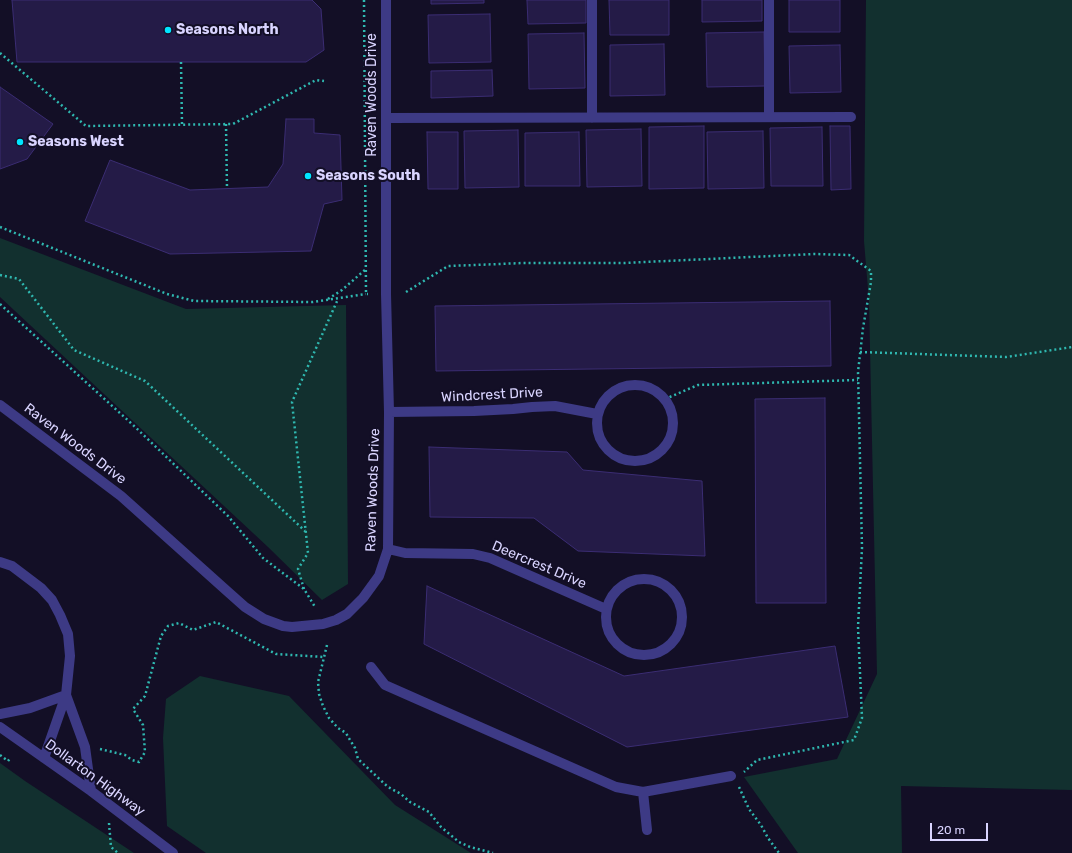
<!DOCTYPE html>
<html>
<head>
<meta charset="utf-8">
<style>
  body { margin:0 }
  #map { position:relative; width:1072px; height:853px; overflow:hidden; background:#130f26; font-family:Rubik,sans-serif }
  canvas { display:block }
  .scale { position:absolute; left:930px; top:823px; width:58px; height:18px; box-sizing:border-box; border:2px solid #d9d4ff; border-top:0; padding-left:5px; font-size:12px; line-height:14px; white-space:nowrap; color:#d9d4ff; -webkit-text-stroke:3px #130f26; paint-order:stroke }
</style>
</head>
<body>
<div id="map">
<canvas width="1072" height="853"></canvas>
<div class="scale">20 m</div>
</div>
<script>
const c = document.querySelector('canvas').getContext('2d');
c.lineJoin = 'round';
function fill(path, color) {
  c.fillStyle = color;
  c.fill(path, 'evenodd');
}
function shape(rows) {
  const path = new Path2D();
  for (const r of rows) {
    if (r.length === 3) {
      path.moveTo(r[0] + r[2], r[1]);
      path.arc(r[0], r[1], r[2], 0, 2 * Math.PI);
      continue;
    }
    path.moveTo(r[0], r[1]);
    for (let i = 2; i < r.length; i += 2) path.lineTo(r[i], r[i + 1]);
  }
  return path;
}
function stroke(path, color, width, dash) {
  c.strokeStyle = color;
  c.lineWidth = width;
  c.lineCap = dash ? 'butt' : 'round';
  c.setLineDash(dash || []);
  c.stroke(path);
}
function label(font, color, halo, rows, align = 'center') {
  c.font = font + ' Rubik,sans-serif';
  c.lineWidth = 4;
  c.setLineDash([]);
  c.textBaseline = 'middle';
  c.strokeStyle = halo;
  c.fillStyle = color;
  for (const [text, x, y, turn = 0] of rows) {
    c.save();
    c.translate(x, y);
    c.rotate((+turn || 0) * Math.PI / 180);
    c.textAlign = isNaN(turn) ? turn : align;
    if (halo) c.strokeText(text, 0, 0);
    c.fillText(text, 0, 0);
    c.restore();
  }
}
fill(shape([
  [866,0,1072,0,1072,790,901,786,902,853,798,853,744,777,837,759,877,674,869,301,864,241],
  [0,238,186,309,346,305,348,584,322,600,268,547,0,297],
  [200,676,289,696,395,805,471,853,206,853,167,826,163,738,166,699],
  [0,763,25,781,134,853,0,853]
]), '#12302f');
const building = shape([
  [12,0,312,0,321,9,324,50,306,62,17,62,12,0],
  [431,0,484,0,484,3,431,4,431,0],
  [527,0,586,0,586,23,528,24,527,0],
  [609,0,669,0,669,35,610,35,609,0],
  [702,0,762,0,762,21,702,22,702,0],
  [789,0,840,0,840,32,789,32,789,0],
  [490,14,491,62,429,63,428,15,490,14],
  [764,32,765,86,707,87,706,33,764,32],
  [584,33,585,88,529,89,528,34,584,33],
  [664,44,665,95,610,96,610,45,664,44],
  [840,45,841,92,790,93,789,46,840,45],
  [492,70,493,96,431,98,431,71,492,70],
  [0,87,53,124,27,159,0,169,0,87],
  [286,119,314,119,314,133,340,135,342,200,324,204,311,251,170,254,85,221,110,160,190,190,268,187,283,164,286,119],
  [704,126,704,188,649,189,649,127,704,126],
  [830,126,850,126,851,189,831,190,830,126],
  [822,127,823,186,771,186,770,128,822,127],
  [641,129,642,186,587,187,586,130,641,129],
  [518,130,519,187,465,188,464,131,518,130],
  [763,131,764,188,708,189,707,132,763,131],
  [427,132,458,132,458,189,428,189,427,132],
  [579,132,580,186,525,186,525,133,579,132],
  [830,301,831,366,436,371,435,306,830,301],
  [825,398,826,603,756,603,755,399,825,398],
  [429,447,567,452,583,470,702,481,705,556,578,551,534,518,430,517,429,447],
  [427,586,624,676,835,646,848,717,627,747,424,644,427,586]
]);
fill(building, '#241b47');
stroke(building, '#3b2d73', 1);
stroke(shape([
  [364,0,366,294,368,294],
  [0,53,86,126,233,124,316,80,324,81],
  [181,62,182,124],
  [226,124,227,189],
  [0,227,167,294,194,301,313,302,366,294],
  [0,275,19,279,74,350,145,381,305,531],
  [406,292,448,266,475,265,523,263,624,263,814,254,849,255,871,271,871,282,863,328,858,372,862,548,858,627,862,718,854,740,757,760,744,772],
  [328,299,342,290,366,269],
  [0,304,132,424,228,516,263,558,304,589,315,607],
  [860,352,1006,357,1072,347],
  [665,399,698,385,858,380],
  [304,589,298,569,308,553,292,402,338,299],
  [327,645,318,682,319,694,323,706,329,718,338,728,346,733,350,740,355,748,358,759,388,787,401,794,410,802,429,812,441,827,459,842,470,847,493,853],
  [100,749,125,755,132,760,139,762,145,752,143,725,133,709,145,696,161,636,168,626,179,623,193,630,216,622,276,654,324,657],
  [0,755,8,761,11,757],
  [739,787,749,809,761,825,768,838,779,853],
  [109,823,111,847,118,853]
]), '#2fb8b0', 2.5, [2, 3]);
stroke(shape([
  [592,0,592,118],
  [769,0,769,117],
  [386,118,851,117],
  [635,423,38],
  [0,405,121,496,227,591,245,607,264,619,283,626,292,627,323,624,336,620,347,614,363,598,379,576,388,549,389,412,386,294,386,0],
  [389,412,474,411,513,409,532,407,555,406,597,414],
  [388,549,405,553,473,554,490,558,606,609],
  [0,562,12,566,41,588,52,600,60,615,68,634,70,656,66,695,44,758],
  [644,617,38],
  [371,667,385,685,616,787,643,792,731,776],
  [66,695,85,747,91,791],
  [0,714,30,708,66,695],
  [0,727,91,791,173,853],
  [643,792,647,830]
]), '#3d3a85', 10);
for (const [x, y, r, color] of [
  [168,30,4,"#00e5ff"],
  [20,142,4,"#00e5ff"],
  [308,176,4,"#00e5ff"]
]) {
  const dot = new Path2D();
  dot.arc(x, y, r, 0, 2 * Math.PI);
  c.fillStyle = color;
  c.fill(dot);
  stroke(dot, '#130f26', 1.5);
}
label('bold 14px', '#d9d4ff', '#130f26', [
  ["Seasons North",176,30],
  ["Seasons West",28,142],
  ["Seasons South",316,176]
], 'left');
label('14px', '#d9d4ff', '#130f26', [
  ["Raven Woods Drive",372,95,-90],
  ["Windcrest Drive",492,395,-3],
  ["Raven Woods Drive",75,444,37],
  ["Raven Woods Drive",373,490,-88],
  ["Deercrest Drive",539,565,23],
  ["Dollarton Highway",95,778,36]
]);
</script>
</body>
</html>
